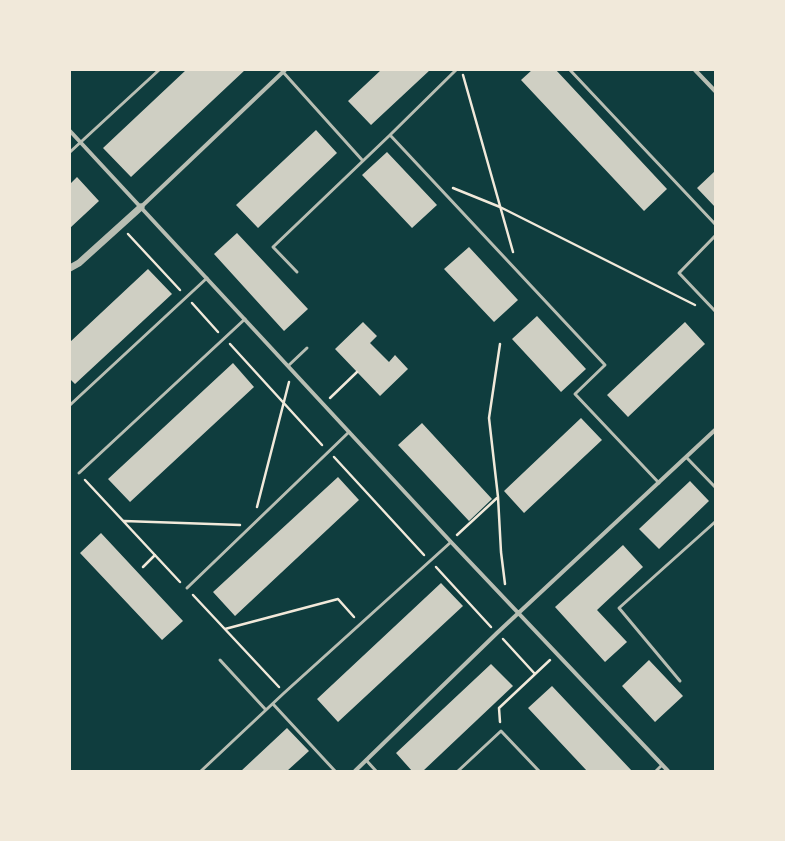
<!DOCTYPE html>
<html>
<head>
<meta charset="utf-8">
<style>
  body { margin:0 }
  #map { position:relative; width:785px; height:841px; overflow:hidden; background:#0f3d3e; font-family:"Fira Sans",sans-serif }
  canvas { display:block }
  .frame { position:absolute; inset:0; border:71px solid #f1e9da; pointer-events:none }
</style>
</head>
<body>
<div id="map">
<canvas width="785" height="841"></canvas>
<div class="frame"></div>
</div>
<script>
const c = document.querySelector('canvas').getContext('2d');
c.lineJoin = 'round';
function fill(path, color) {
  c.fillStyle = color;
  c.fill(path, 'evenodd');
}
function shape(rows) {
  const path = new Path2D();
  for (const r of rows) {
    path.moveTo(r[0], r[1]);
    for (let i = 2; i < r.length; i += 2) path.lineTo(r[i], r[i + 1]);
  }
  return path;
}
function stroke(path, color, width, dash) {
  c.strokeStyle = color;
  c.lineWidth = width;
  c.lineCap = dash ? 'butt' : 'round';
  c.setLineDash(dash || []);
  c.stroke(path);
}
fill(shape([
  [186,70,245,70,131,177,103,148],
  [381,70,430,70,371,125,348,101],
  [532,70,556,70,667,189,644,211,521,80],
  [316,130,337,153,258,228,236,205],
  [387,152,437,205,412,228,362,175],
  [715,171,715,207,697,188],
  [77,177,99,201,70,228,70,184],
  [237,233,308,309,284,331,214,254],
  [469,247,518,300,494,322,444,269],
  [148,269,172,294,75,384,70,379,70,342],
  [537,316,586,369,561,392,512,339],
  [363,322,377,336,370,343,389,362,395,355,408,369,380,396,335,349],
  [685,322,705,344,628,417,607,395],
  [233,363,254,387,130,502,108,479],
  [581,418,602,440,524,513,504,491],
  [422,423,492,499,469,521,398,445],
  [338,477,359,500,235,616,213,592],
  [690,481,709,501,659,549,639,529],
  [101,533,183,621,162,640,80,553],
  [623,545,643,567,597,610,627,642,605,662,555,607],
  [441,583,463,606,338,722,317,699],
  [649,660,683,696,655,722,622,686],
  [491,664,513,686,423,771,412,771,396,753],
  [552,686,632,771,587,771,528,708],
  [287,728,309,751,287,771,241,771]
]), '#cfcfc3');
stroke(shape([
  [463,75,513,252],
  [453,188,500,207,695,305],
  [128,234,180,290],
  [192,303,218,332],
  [230,344,322,445],
  [500,344,489,418,498,497,501,552,505,584],
  [330,398,357,372],
  [334,457,424,555],
  [85,480,180,582],
  [257,507,289,382],
  [124,521,240,525],
  [457,535,497,498],
  [143,567,155,555],
  [436,567,491,627],
  [193,595,279,687],
  [225,629,338,599,354,617],
  [503,639,535,674],
  [500,722,499,708,550,660]
]), '#f1e9da', 2.5);
stroke(shape([
  [456,70,390,135,605,365,575,394,659,483],
  [570,70,715,224],
  [283,72,363,161],
  [70,152,159,70],
  [715,236,679,273,715,311],
  [297,272,273,247,390,135],
  [288,366,307,348],
  [70,405,207,278],
  [686,457,715,487],
  [79,473,245,319],
  [187,588,349,432],
  [220,660,266,710],
  [680,681,619,608,715,522],
  [273,704,335,771],
  [366,760,376,771],
  [201,771,284,693,451,542],
  [458,771,501,731,539,771],
  [656,771,662,765]
]), '#b8beb3', 3);
stroke(shape([
  [695,70,715,91],
  [70,131,451,542,668,771],
  [141,207,285,70],
  [355,771,497,633,715,430]
]), '#b8beb3', 4);
stroke(shape([
  [70,268,79,263,141,207]
]), '#b8beb3', 7);
</script>
</body>
</html>
